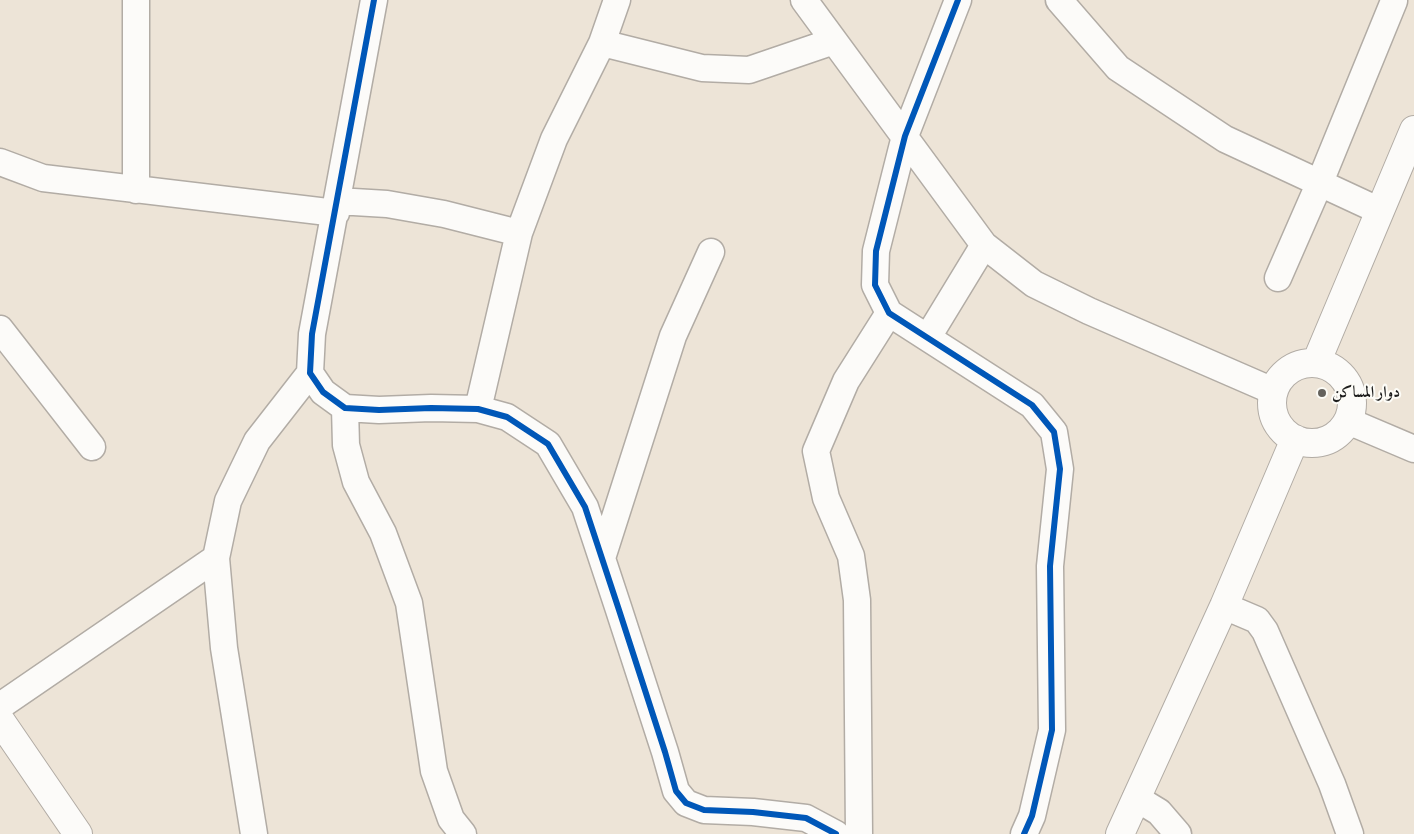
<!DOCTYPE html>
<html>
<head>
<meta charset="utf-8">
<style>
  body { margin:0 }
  canvas { display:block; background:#ede4d7 }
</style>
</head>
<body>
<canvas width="1414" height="834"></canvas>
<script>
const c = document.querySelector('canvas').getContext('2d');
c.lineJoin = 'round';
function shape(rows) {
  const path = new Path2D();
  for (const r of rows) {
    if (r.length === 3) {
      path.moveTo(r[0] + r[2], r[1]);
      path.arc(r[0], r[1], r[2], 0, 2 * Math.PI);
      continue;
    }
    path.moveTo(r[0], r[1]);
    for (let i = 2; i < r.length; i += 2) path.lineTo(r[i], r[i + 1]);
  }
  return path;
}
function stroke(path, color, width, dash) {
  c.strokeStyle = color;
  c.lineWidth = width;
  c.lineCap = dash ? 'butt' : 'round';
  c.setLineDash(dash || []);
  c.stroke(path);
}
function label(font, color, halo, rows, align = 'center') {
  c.font = font + ' "Libre Bodoni",Amiri,serif';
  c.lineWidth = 4;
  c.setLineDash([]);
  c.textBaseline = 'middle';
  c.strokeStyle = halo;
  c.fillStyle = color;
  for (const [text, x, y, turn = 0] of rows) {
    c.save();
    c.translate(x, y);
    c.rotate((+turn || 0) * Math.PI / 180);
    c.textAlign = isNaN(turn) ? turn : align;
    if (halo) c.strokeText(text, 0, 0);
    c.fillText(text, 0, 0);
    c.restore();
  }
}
const minor = shape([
  [374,0,312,334,310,373,323,392,345,408,379,410,431,408,478,409,507,417,548,444,585,507,619,610,665,752,676,791,686,803,704,810,753,812,806,818,836,834],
  [804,0,984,245,1034,284,1089,311,1273,391],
  [958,0,905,136,876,251,875,285,889,313,1032,405,1054,432,1060,469,1050,566,1052,730,1032,816,1024,834],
  [1059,0,1118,68,1225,139,1380,211],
  [602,43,702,68,749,70,834,41],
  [0,162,43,178,336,213],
  [136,190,136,0],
  [337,201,387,204,444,214,519,233],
  [1278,278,1320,182,1394,1],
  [0,329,92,447],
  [928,337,984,245],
  [345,408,346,445,356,482,383,533,409,603,434,771,451,819,463,834],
  [478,409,519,233,554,139,602,43,617,0],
  [1348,421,1414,449],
  [602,558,673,336,711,252],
  [1224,606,1257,620,1265,631,1332,784,1350,834],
  [0,706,216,558],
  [1136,798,1159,812,1178,834],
  [254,834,224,648,216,558,228,501,257,441,310,373],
  [859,834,857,600,851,556,826,498,816,451,846,381,889,313]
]);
const tertiary = shape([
  [1312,403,40],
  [1316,363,1414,130],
  [0,720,78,834],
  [1120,834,1224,606,1295,439]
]);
stroke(minor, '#b2aca5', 29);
stroke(tertiary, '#b2aca5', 30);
stroke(minor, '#fcfbf9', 26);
stroke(tertiary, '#fcfbf9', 28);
stroke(shape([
  [374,0,312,334,310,373,323,392,345,408,379,410,431,408,478,409,507,417,548,444,585,507,619,610,665,752,676,791,686,803,704,810,753,812,806,818,836,834],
  [958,0,905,136,876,251,875,285,889,313,1032,405,1054,432,1060,469,1050,566,1052,730,1032,816,1024,834]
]), '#0057b8', 6);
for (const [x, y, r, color] of [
  [1322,393,5,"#65625d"]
]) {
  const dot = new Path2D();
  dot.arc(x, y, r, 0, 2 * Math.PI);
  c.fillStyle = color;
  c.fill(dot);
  stroke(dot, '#fdfcf7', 2);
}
label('bold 16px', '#1c1c1c', '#fdfcf7', [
  ["دوار المساكن",1332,393]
], 'left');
</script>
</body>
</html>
